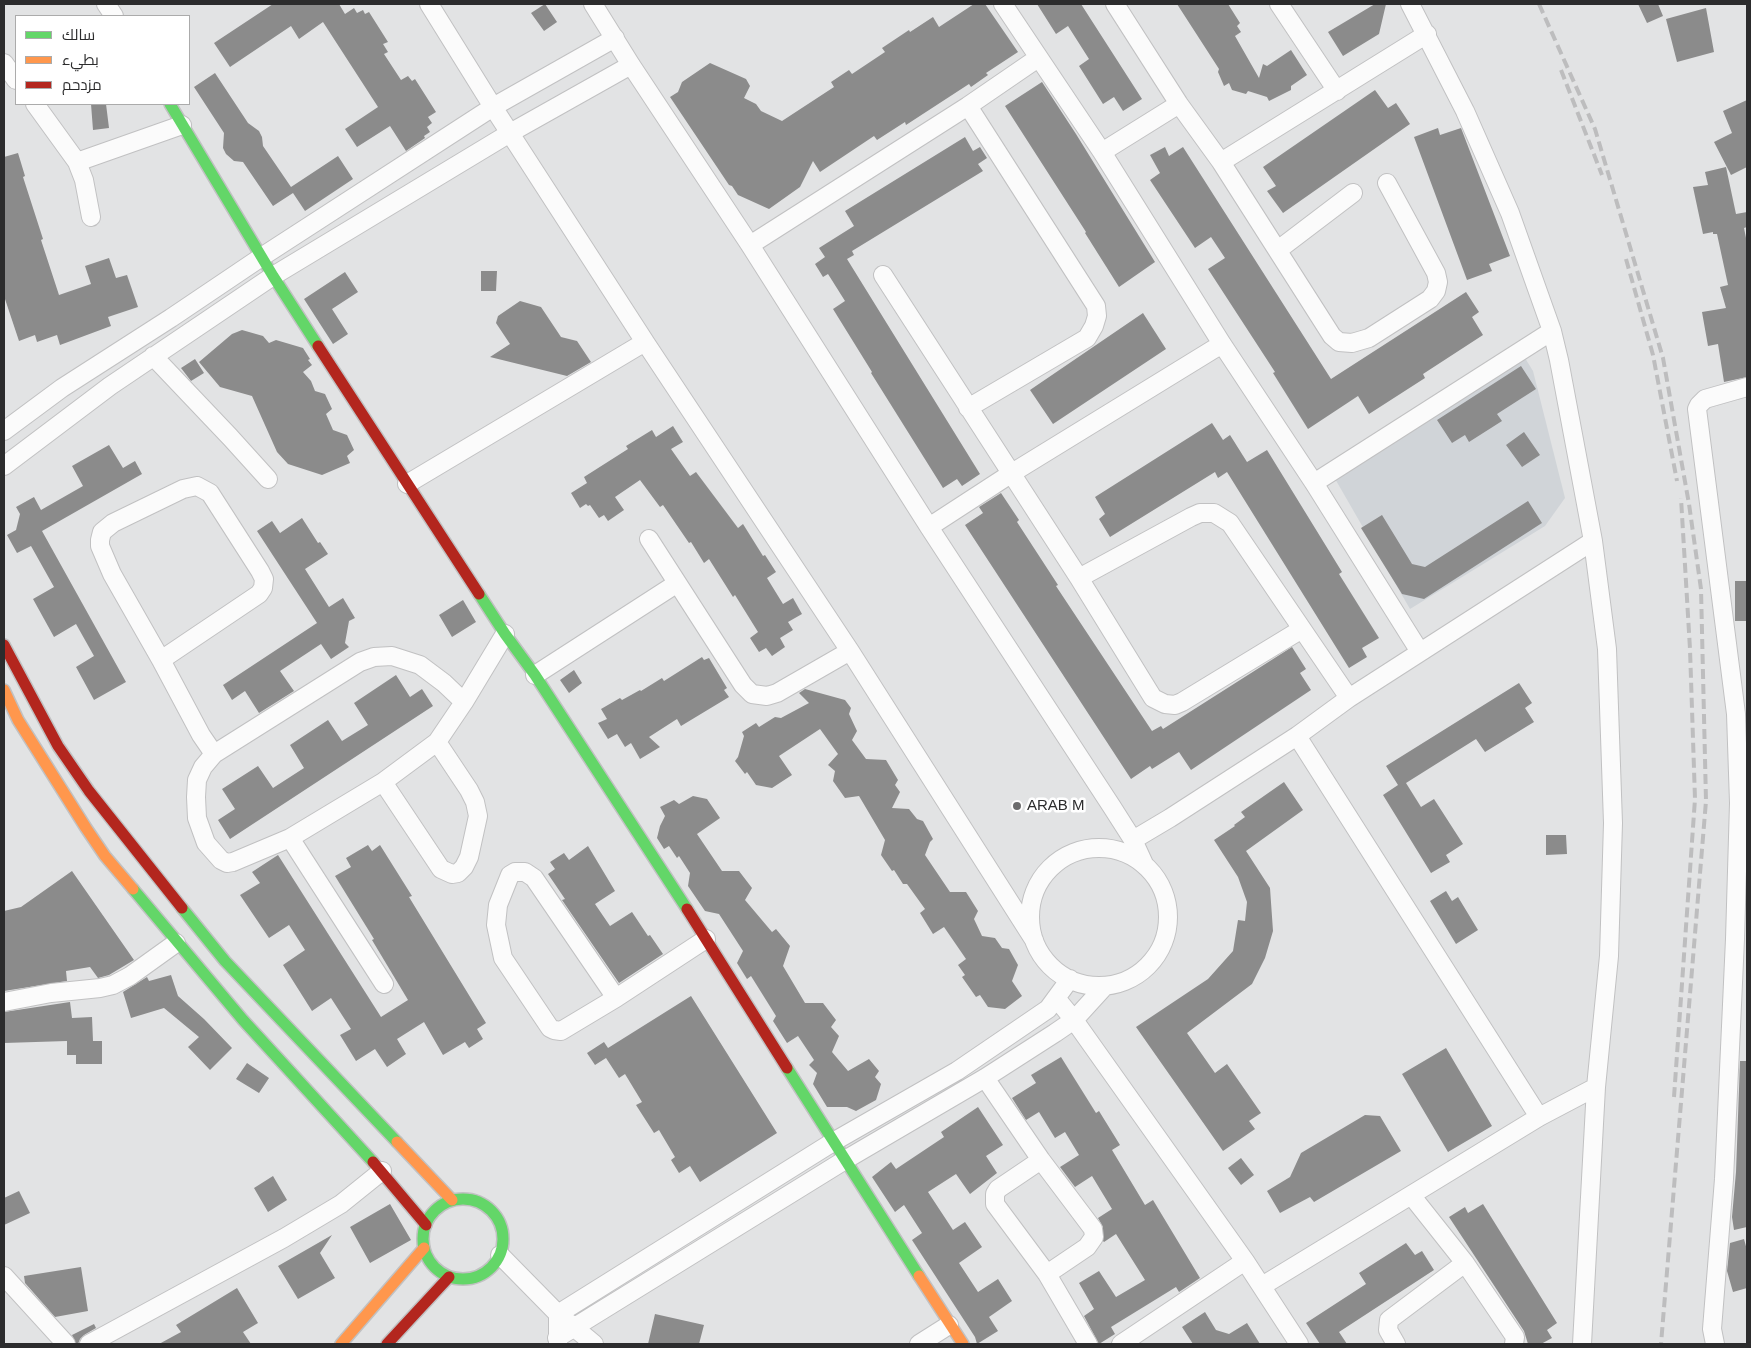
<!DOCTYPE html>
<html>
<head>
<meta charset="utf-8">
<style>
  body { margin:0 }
  #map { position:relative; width:1751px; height:1348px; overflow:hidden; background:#e2e3e4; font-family:Arial,Cairo,sans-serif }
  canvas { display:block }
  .frame { position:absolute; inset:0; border:5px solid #2c2c2d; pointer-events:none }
  .legend { position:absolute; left:15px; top:15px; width:175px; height:90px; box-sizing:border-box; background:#fff; border:1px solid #ababab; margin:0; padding:6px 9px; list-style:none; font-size:15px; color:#2c2c2d }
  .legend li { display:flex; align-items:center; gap:10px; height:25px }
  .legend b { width:25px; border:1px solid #ababab }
</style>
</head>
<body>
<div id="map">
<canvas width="1751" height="1348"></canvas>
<div class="frame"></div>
<ul class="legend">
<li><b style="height:6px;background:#63d668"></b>سالك</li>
<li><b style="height:6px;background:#ff974d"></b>بطيء</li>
<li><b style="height:6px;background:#b3261e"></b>مزدحم</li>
</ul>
</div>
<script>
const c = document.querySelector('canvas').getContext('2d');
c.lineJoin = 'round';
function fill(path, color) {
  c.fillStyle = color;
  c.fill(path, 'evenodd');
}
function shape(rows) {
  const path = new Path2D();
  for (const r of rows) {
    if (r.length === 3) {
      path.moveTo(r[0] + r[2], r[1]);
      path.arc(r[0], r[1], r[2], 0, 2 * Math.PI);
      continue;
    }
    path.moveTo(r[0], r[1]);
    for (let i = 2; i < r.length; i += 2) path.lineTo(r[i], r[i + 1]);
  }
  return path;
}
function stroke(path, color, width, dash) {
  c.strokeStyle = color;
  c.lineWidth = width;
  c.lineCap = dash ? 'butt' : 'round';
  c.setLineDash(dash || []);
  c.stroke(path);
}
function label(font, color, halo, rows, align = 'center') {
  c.font = font + ' Arial,sans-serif';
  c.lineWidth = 5;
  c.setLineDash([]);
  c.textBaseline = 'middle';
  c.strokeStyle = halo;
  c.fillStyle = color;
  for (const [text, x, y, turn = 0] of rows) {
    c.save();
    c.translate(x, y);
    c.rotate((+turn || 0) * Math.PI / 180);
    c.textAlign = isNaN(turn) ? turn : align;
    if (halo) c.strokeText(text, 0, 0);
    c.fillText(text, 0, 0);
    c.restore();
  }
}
fill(shape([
  [1525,358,1533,371,1565,498,1545,526,1410,609,1334,477]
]), '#d0d4d8');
fill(shape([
  [273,4,339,4,345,14,354,8,357,13,363,10,365,14,369,12,388,42,383,44,388,52,384,54,401,80,408,76,412,81,415,79,436,112,428,117,432,123,427,127,430,132,424,136,425,138,406,151,390,126,357,147,345,129,378,107,323,22,299,39,291,26,230,67,214,43],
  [545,4,557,22,544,31,531,13],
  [974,4,985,4,1018,52,986,73,988,75,971,87,969,84,906,125,905,122,877,140,874,136,820,172,813,161,800,187,769,209,738,195,732,186,729,185,670,97,678,92,682,82,710,63,746,79,750,86,744,98,756,104,761,111,782,121,834,87,831,82,849,70,852,74,885,52,882,48,909,30,910,32,933,17,939,27],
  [1037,4,1081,4,1142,99,1123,111,1114,97,1103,104,1079,66,1089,59,1068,26,1056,34],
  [1177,4,1228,4,1240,23,1237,26,1241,32,1235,36,1259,78,1263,64,1267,66,1291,50,1307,75,1291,86,1291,90,1269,101,1267,97,1248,91,1246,94,1232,90,1229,83,1224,86,1218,72,1219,69],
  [1375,4,1386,4,1379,34,1343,56,1328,32],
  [1638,4,1658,4,1663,16,1647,23],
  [1706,8,1714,52,1677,62,1666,19],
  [215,73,248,123,259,131,262,137,263,146,291,187,338,156,353,179,305,211,293,193,273,206,243,162,234,161,226,154,223,148,224,133,194,87],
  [1042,82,1076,134,1155,262,1119,287,1085,233,1086,232,1005,106],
  [1375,90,1388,108,1396,103,1410,124,1283,213,1267,191,1276,186,1263,167],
  [1747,100,1747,167,1731,175,1714,142,1732,133,1723,111],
  [91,104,106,104,109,128,93,130],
  [1438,128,1440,135,1461,128,1510,256,1489,264,1492,271,1467,280,1414,137],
  [965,137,973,151,980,147,987,158,978,164,983,171,852,251,854,255,847,259,980,474,962,486,957,479,943,488,871,373,872,372,833,309,845,301,828,274,823,277,815,264,825,257,819,248,854,226,845,211],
  [1165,147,1169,156,1183,147,1331,379,1466,292,1479,312,1472,317,1483,335,1423,374,1425,378,1369,414,1358,396,1308,429,1273,373,1275,372,1208,269,1225,258,1211,237,1195,248,1150,180,1160,173,1150,155],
  [18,153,25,176,23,177,43,239,41,240,59,295,91,284,85,266,109,258,116,278,127,275,138,307,108,317,111,326,60,345,57,335,37,342,35,335,19,341,4,296,4,157],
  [1726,167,1736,214,1747,212,1747,227,1744,228,1747,243,1747,377,1724,382,1718,344,1708,346,1702,312,1726,308,1720,287,1728,285,1717,234,1713,234,1713,232,1703,234,1693,187,1708,185,1705,172],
  [481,271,497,271,496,291,481,291],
  [345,272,358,292,332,309,348,334,333,344,304,299],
  [520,301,541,307,561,337,577,341,591,362,567,376,490,357,510,344,496,323,498,316],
  [1143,313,1166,349,1053,424,1030,390],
  [242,330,263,336,269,343,276,340,303,348,310,359,308,360,312,365,303,372,311,381,315,391,325,394,332,409,326,414,333,430,347,435,354,450,347,456,350,463,322,475,288,464,277,452,252,396,220,387,199,362,232,334],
  [195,359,204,373,191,381,181,368],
  [1521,366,1536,389,1497,414,1502,421,1469,442,1465,435,1452,443,1437,420],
  [1212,423,1223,440,1230,435,1247,462,1267,450,1342,572,1339,574,1379,638,1362,648,1367,657,1349,668,1227,472,1218,478,1215,472,1110,537,1099,519,1105,514,1095,497],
  [673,426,683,442,671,449,690,476,696,472,738,528,743,524,763,556,765,555,776,572,767,578,783,604,793,598,802,614,788,622,793,630,780,638,785,647,772,656,766,648,759,652,750,638,758,632,735,595,733,597,709,559,704,563,691,542,689,543,663,505,660,507,640,480,615,497,624,510,608,521,604,515,599,518,590,505,588,506,586,504,580,508,571,493,587,483,584,477,628,449,626,446,652,430,656,437],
  [1524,432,1540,455,1522,467,1506,445],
  [109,445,123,468,135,461,142,474,42,531,126,682,94,700,76,667,94,656,76,624,54,637,33,599,54,587,31,546,17,553,7,535,16,530,20,514,16,507,34,497,41,510,83,486,72,466],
  [1001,493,1019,520,1017,522,1058,585,1056,586,1152,731,1161,726,1163,729,1292,647,1306,669,1300,673,1311,690,1191,770,1179,752,1152,769,1150,766,1131,779,965,525,983,513,979,507],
  [1528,501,1542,523,1424,599,1402,594,1361,528,1382,515,1412,564,1425,567],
  [302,518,318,543,320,542,328,554,305,569,329,607,343,598,355,618,349,621,345,643,349,647,331,659,321,644,280,671,294,691,259,713,245,691,232,700,223,685,317,623,257,531,272,521,280,533],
  [1735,581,1747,581,1747,621,1735,621],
  [463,600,476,622,452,637,439,615],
  [702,657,704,660,709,658,727,688,724,690,729,697,681,726,677,719,649,737,660,747,640,759,631,743,625,747,617,734,608,739,598,723,607,719,601,709,620,698,622,700,640,690,641,691,662,678,664,681],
  [574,670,582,683,569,693,560,680],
  [396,675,410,697,422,689,433,706,230,839,218,820,235,809,222,789,258,766,273,788,304,768,290,745,328,720,342,741,368,725,354,703],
  [1519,683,1532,703,1525,708,1534,722,1485,752,1476,739,1406,783,1421,807,1434,799,1463,844,1446,855,1450,862,1431,873,1383,795,1398,785,1386,766],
  [805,689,845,700,851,708,849,714,857,731,852,740,866,759,886,760,898,780,895,785,900,792,892,808,909,809,917,819,923,821,933,839,930,842,925,855,950,892,966,892,978,911,974,919,982,936,995,938,1002,948,1009,949,1018,965,1012,981,1022,996,1005,1009,988,1007,980,995,976,997,962,977,965,975,958,965,966,959,944,927,933,934,920,913,925,909,907,884,903,884,894,870,892,871,881,855,885,840,859,796,845,798,833,781,835,771,828,765,838,754,820,729,779,756,792,775,772,788,756,785,747,772,745,774,735,761,738,757,744,736,742,732,756,723,759,727,775,717,781,718,809,703,799,693],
  [1284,782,1303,810,1246,851,1270,888,1273,931,1265,958,1252,984,1187,1033,1215,1073,1227,1064,1261,1113,1249,1121,1255,1129,1223,1151,1136,1027,1208,979,1233,951,1238,920,1245,921,1247,902,1238,877,1214,840,1235,826,1234,825,1245,817,1241,812],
  [693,796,707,799,720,818,697,834,722,871,739,871,752,888,745,900,772,932,776,929,790,946,783,966,805,1003,823,1003,836,1020,831,1027,839,1036,832,1052,848,1071,869,1059,879,1071,875,1077,881,1084,876,1100,856,1111,847,1107,827,1107,813,1084,817,1073,809,1065,814,1060,798,1036,787,1043,773,1021,776,1016,751,976,747,979,737,963,743,951,719,914,705,911,688,886,690,873,679,856,677,858,669,846,664,849,657,838,660,826,665,816,660,807,674,800,679,804],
  [1546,835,1566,835,1567,854,1546,855],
  [368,845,372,851,380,845,412,896,409,897,486,1023,477,1029,483,1039,469,1048,465,1042,443,1055,424,1022,397,1039,406,1054,387,1067,375,1049,356,1061,340,1035,351,1029,331,998,312,1011,283,965,305,950,289,925,269,938,240,895,260,883,252,872,278,855,381,1017,408,1000,372,940,374,939,335,876,351,867,346,858],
  [588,846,615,891,595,904,610,926,632,912,648,936,650,935,663,954,619,983,562,900,565,899,548,874,555,869,550,862,564,853,569,860],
  [72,871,134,960,109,975,98,978,90,967,66,971,67,981,4,991,4,911,21,907],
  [1446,891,1452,901,1458,897,1478,930,1456,944,1430,901],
  [171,975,178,996,204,1019,232,1048,210,1070,188,1047,199,1037,164,1008,131,1018,123,992,147,977,149,981],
  [691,996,777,1133,700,1182,690,1166,679,1173,671,1160,675,1157,659,1130,654,1133,636,1105,642,1102,625,1074,619,1078,606,1058,595,1065,587,1053,604,1042,608,1048],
  [70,1002,72,1018,92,1017,93,1041,102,1041,102,1064,76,1064,76,1055,67,1055,67,1041,4,1043,4,1012],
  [1446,1048,1492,1126,1448,1152,1402,1074],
  [1061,1057,1096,1113,1099,1111,1120,1145,1112,1150,1145,1205,1153,1200,1200,1278,1179,1292,1176,1287,1111,1327,1115,1334,1099,1344,1084,1316,1094,1309,1079,1283,1099,1271,1116,1297,1145,1280,1116,1234,1104,1242,1103,1241,1103,1227,1098,1218,1112,1209,1092,1176,1075,1187,1060,1167,1079,1155,1065,1132,1055,1138,1039,1112,1026,1120,1012,1098,1036,1083,1031,1075],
  [1740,1061,1747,1061,1747,1227,1734,1230,1732,1217,1736,1172],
  [247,1063,269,1078,259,1093,236,1079],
  [978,1107,1003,1145,986,1156,997,1173,970,1194,956,1174,928,1192,953,1230,965,1222,982,1247,959,1263,978,1292,998,1279,1012,1301,989,1317,998,1331,977,1344,975,1337,912,1240,922,1233,904,1205,895,1212,872,1177,891,1162,896,1169,944,1137,941,1132],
  [1365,1115,1380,1116,1401,1151,1314,1202,1310,1197,1280,1213,1267,1191,1290,1177,1301,1153],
  [1241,1158,1254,1175,1241,1185,1228,1168],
  [273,1176,287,1200,268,1212,254,1188],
  [19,1191,30,1213,4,1225,4,1198],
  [390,1204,411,1240,370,1263,350,1227],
  [1483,1204,1557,1323,1547,1330,1552,1338,1541,1344,1528,1344,1524,1331,1449,1217,1465,1207,1468,1213],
  [332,1235,320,1253,335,1278,298,1299,278,1266],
  [1744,1239,1747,1250,1747,1288,1733,1292,1727,1271,1730,1243],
  [1406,1243,1415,1255,1422,1251,1434,1270,1339,1332,1347,1344,1320,1344,1306,1323,1366,1284,1359,1273],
  [81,1267,88,1311,55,1317,25,1283,24,1276],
  [237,1288,258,1323,243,1332,251,1344,159,1344,181,1332,176,1325],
  [1205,1312,1216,1330,1229,1334,1247,1323,1260,1344,1193,1344,1182,1327],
  [655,1314,704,1325,699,1344,648,1344],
  [94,1324,96,1328,84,1335,80,1339,78,1344,76,1344,72,1335]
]), '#8b8b8b');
const street = shape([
  [106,4,114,16],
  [429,4,493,107,645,342],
  [593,4,631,65,750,245,929,527,1112,807,1133,840,1144,864],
  [1003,4,1102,152,1222,344,1314,483,1420,652],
  [1115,4,1179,104,1221,162,1332,336,1339,342,1352,343,1369,338,1430,299,1436,291,1438,282,1436,273,1387,183],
  [1279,4,1337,91],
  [1410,4,1465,111,1510,213,1552,331,1559,360,1593,541,1607,649,1613,823,1609,956,1596,1087,1582,1344],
  [4,63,16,80],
  [35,104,77,162,84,180,91,217],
  [1102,152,1179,104],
  [77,162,182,125],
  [1221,162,1427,34],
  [750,245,968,106,1038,58],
  [1278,250,1353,193],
  [883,275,1079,578,1153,698,1165,704,1175,705,1182,702,1302,629],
  [153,356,230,437,268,479],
  [968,408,1087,338,1094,326,1097,316,1096,306,968,106],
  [4,431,62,388,171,318,263,256,493,107,615,38],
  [4,466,110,386,273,276,510,133,631,65],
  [1314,483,1552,331],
  [407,484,645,342,850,651,1034,940],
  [197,486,210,493,260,571,264,579,263,588,259,594,161,660,112,574,100,546,100,540,102,532,113,523,183,489,197,486],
  [929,527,1012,473,1222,344],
  [649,539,743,685,752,694,767,696,777,693,850,651],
  [1079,578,1191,517,1200,513,1214,513,1230,523,1349,698],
  [161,660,201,735,214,754],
  [535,675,676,584],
  [464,702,444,683,420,665,392,656,374,657,360,662,214,754,203,767,197,780,196,797,197,818,206,843,221,860,227,863,233,862,290,838,383,782,437,742,464,702,505,634],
  [1297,736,1539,1117],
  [383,782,441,869,452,874,458,873,464,867,469,857,478,816,475,802,469,790,437,742],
  [290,838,384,984],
  [1133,840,1170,818,1297,736,1349,698,1593,541],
  [1099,917,69],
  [616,998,534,878,525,872,515,872,510,875,498,905,496,925,503,958,550,1028,554,1030,561,1031,616,998,706,939],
  [1056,998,1074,1020,1245,1261,1299,1344],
  [4,1002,51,993,100,988,113,985,130,976,176,943],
  [985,1078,1041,1160,1093,1229,1094,1237,1087,1247,1047,1274],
  [1041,1160,998,1189,995,1194,995,1204,1047,1274,1088,1344],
  [1411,1195,1465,1263,1515,1337,1514,1344],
  [500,1255,558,1314,594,1344],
  [4,1276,66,1344],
  [1262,1286,1539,1117,1596,1087],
  [557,1338,845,1160,985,1078,1055,1033,1074,1020,1105,986],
  [89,1344,284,1238,341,1204,382,1171],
  [558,1344,558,1314,833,1142,957,1071,1048,1009,1070,979],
  [919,1344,949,1325],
  [1121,1344,1245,1261],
  [1396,1344,1388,1330,1389,1320,1465,1263],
  [1715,1344,1712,1329,1724,1179,1735,939,1739,803,1736,714,1697,409,1699,405,1705,399,1747,387]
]);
const fast = shape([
  [170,104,273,276,318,346],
  [479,594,505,634,535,675,687,909],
  [133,889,243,1020,373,1162],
  [182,908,225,961,397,1142],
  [787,1068,919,1276],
  [463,1239,40]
]);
const slow = shape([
  [4,690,18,720,86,828,105,856,133,889],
  [397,1142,452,1200],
  [919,1276,963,1344],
  [341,1344,424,1248]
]);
const jam = shape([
  [318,346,479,594],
  [4,645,58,746,89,791,182,908],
  [687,909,787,1068],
  [373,1162,426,1225],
  [387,1344,449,1277]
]);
stroke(street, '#c1c1c2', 20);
stroke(fast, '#c1c1c2', 14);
stroke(slow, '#c1c1c2', 14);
stroke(jam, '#c1c1c2', 14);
stroke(street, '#fbfbfb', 18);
stroke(fast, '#63d668', 11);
stroke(slow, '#ff974d', 11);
stroke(jam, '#b3261e', 11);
stroke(shape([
  [1539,4,1595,129,1663,358,1689,504,1701,589,1706,801,1661,1344],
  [1561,70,1602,175],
  [1626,259,1653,355,1677,481],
  [1674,1097,1695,799,1690,649,1681,498]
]), '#bdbdbe', 4, [10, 5]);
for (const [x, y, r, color] of [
  [1017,806,5,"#6c6c6d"]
]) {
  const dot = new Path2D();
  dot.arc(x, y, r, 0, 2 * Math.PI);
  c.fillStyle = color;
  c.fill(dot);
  stroke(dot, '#fff', 2);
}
label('15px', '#2c2c2d', '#fff', [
  ["ARAB M",1027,806]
], 'left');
</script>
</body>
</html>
